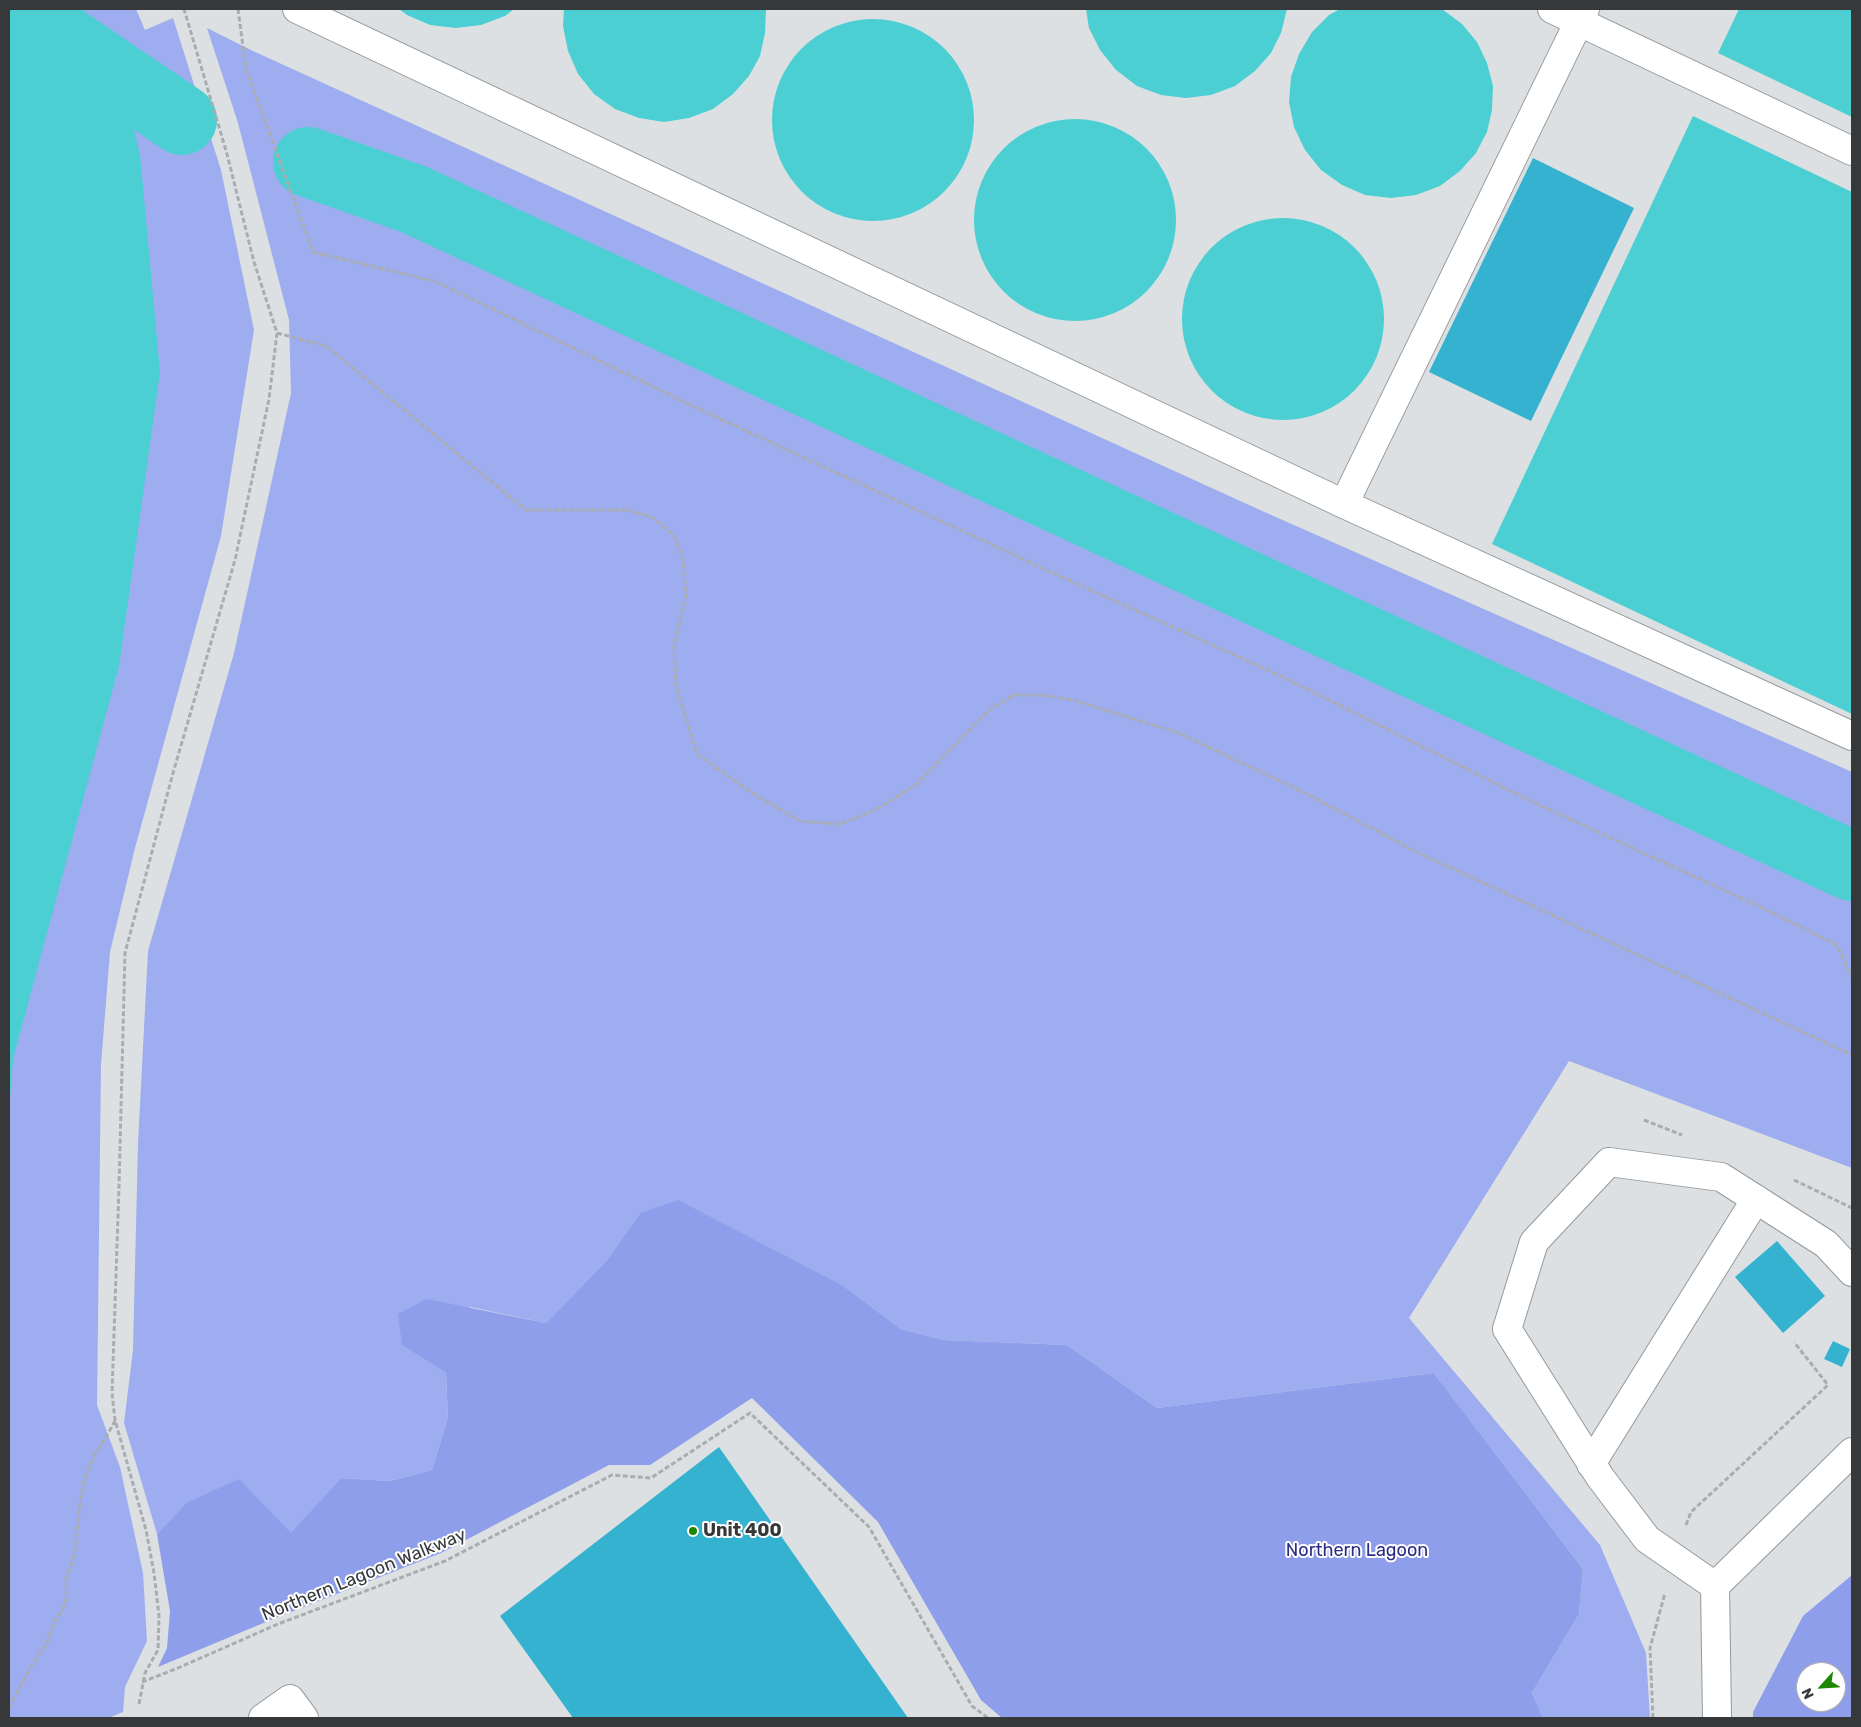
<!DOCTYPE html>
<html>
<head>
<meta charset="utf-8">
<style>
  body { margin:0 }
  #map { position:relative; width:1861px; height:1727px; overflow:hidden; background:#dce0e2; font-family:Rubik,sans-serif }
  canvas { display:block }
  .frame { position:absolute; inset:0; border:10px solid #363839; pointer-events:none }
  .north { position:absolute; left:1796px; top:1662px; width:50px; height:50px; box-sizing:border-box; background:#fff; border:1px solid #afafb0; border-radius:50%; rotate:244deg; font-size:14px; font-weight:700; line-height:20px; text-align:center; color:#363839 }
  .north::after { content:''; display:block; margin:auto; width:18px; height:22px; background:#1c8800; clip-path:polygon(50% 0,100% 100%,50% 72%,0 100%) }
</style>
</head>
<body>
<div id="map">
<canvas width="1861" height="1727"></canvas>
<div class="frame"></div>
<div class="north">N</div>
</div>
<script>
const c = document.querySelector('canvas').getContext('2d');
c.lineJoin = 'round';
function fill(path, color) {
  c.fillStyle = color;
  c.fill(path, 'evenodd');
}
function shape(rows) {
  const path = new Path2D();
  for (const r of rows) {
    if (r.length === 3) {
      path.moveTo(r[0] + r[2], r[1]);
      path.arc(r[0], r[1], r[2], 0, 2 * Math.PI);
      continue;
    }
    path.moveTo(r[0], r[1]);
    for (let i = 2; i < r.length; i += 2) path.lineTo(r[i], r[i + 1]);
  }
  return path;
}
function stroke(path, color, width, dash) {
  c.strokeStyle = color;
  c.lineWidth = width;
  c.lineCap = dash ? 'butt' : 'round';
  c.setLineDash(dash || []);
  c.stroke(path);
}
function label(font, color, halo, rows, align = 'center') {
  c.font = font + ' Rubik,sans-serif';
  c.lineWidth = 4;
  c.setLineDash([]);
  c.textBaseline = 'middle';
  c.strokeStyle = halo;
  c.fillStyle = color;
  for (const [text, x, y, turn = 0] of rows) {
    c.save();
    c.translate(x, y);
    c.rotate((+turn || 0) * Math.PI / 180);
    c.textAlign = isNaN(turn) ? turn : align;
    if (halo) c.strokeText(text, 0, 0);
    c.fillText(text, 0, 0);
    c.restore();
  }
}
fill(shape([
  [9,9,136,9,145,30,173,18,221,170,254,330,221,536,135,848,110,952,101,1065,97,1405,120,1467,143,1573,147,1641,125,1687,123,1712,108,1718,10,1718,9,1716],
  [207,28,253,51,1260,510,1852,772,1852,1168,1569,1061,1409,1318,1600,1545,1646,1653,1650,1718,1543,1718,1532,1693,1579,1614,1583,1569,1434,1373,1157,1408,1067,1345,944,1340,901,1329,845,1287,640,1213,607,1260,546,1323,470,1307,403,1345,446,1373,448,1417,432,1470,390,1481,341,1478,291,1534,186,1503,157,1534,124,1423,133,1350,138,1143,148,951,234,653,291,393,289,320,238,123]
]), '#9eadf0');
fill(shape([
  [678,1200,845,1287,901,1329,944,1340,1067,1345,1157,1408,1434,1373,1583,1569,1579,1614,1532,1693,1543,1718,1002,1718,981,1700,878,1522,752,1398,650,1465,609,1465,441,1553,273,1619,158,1667,167,1648,170,1611,157,1534,186,1503,239,1479,291,1533,341,1478,390,1481,432,1470,448,1417,446,1373,402,1345,398,1314,426,1299,546,1323,607,1260,640,1213],
  [1852,1575,1852,1718,1753,1718,1753,1712,1803,1616],
  [1806,1672,1836,1672,1836,1702,1806,1702]
]), '#8e9eea');
fill(shape([
  [9,9,83,9,122,79,140,155,160,372,119,666,13,1059,9,1113],
  [399,9,514,9,505,16,481,25,456,28,430,25,407,15],
  [564,9,766,9,765,33,760,56,749,76,733,94,713,109,689,118,664,122,639,118,615,109,594,94,578,74,568,51,563,26],
  [1086,9,1287,9,1281,33,1271,53,1255,71,1235,86,1211,95,1186,98,1161,95,1137,86,1116,70,1100,50,1089,28],
  [1340,9,1442,9,1462,24,1477,42,1487,63,1493,86,1492,110,1487,132,1476,153,1460,171,1440,186,1416,195,1391,198,1365,195,1342,185,1321,170,1305,150,1294,127,1289,102,1291,77,1299,54,1312,32,1329,15],
  [1739,9,1852,9,1852,117,1718,53],
  [873,120,101],
  [1693,116,1852,192,1852,714,1492,544],
  [1075,220,101],
  [1283,319,101]
]), '#4bcfd3');
stroke(shape([
  [18,9,182,120],
  [308,162,413,199,1852,866]
]), '#4bcfd3', 70);
fill(shape([
  [1533,158,1634,208,1531,421,1429,372],
  [1777,1241,1825,1296,1783,1333,1735,1277],
  [1833,1341,1850,1349,1842,1367,1824,1359],
  [719,1447,908,1718,573,1718,500,1616]
]), '#35b2cf');
const minor = shape([
  [297,9,1344,504,1852,736],
  [1552,9,1852,151],
  [1344,504,1585,9],
  [1591,1464,1756,1199],
  [1715,1586,1647,1539,1600,1477,1507,1329,1534,1242,1609,1162,1721,1177,1826,1244,1852,1272],
  [263,1718,290,1699,304,1718],
  [1717,1718,1715,1586,1852,1452]
]);
stroke(minor, '#95999b', 30);
stroke(shape([
  [238,9,246,69,313,252,437,282,699,409,1053,573,1281,676,1535,803,1767,910,1837,945,1852,977],
  [277,333,326,346,526,510,627,510,652,517,674,535,683,559,686,595,674,647,676,685,697,754,752,793,800,821,840,824,877,809,917,784,988,711,1014,695,1043,695,1073,700,1179,733,1305,793,1415,851,1852,1055],
  [1644,1120,1682,1135],
  [1794,1180,1852,1208],
  [1686,1525,1691,1512,1828,1385,1794,1342],
  [142,1682,178,1668,278,1624,445,1561,612,1475,651,1478,750,1413,869,1527,972,1706,988,1718],
  [139,1704,145,1673,158,1650,159,1616,154,1573,146,1530,115,1420,112,1393,119,1187,125,953,173,773,235,560,269,399,277,333,254,262,227,154,184,9],
  [9,1708,30,1668,47,1643,54,1622,63,1609,67,1597,66,1578,73,1560,76,1543,80,1502,84,1480,95,1454,102,1444,115,1421],
  [1653,1718,1650,1648,1665,1593]
]), '#aaadaf', 3, [5, 2.5]);
stroke(minor, '#fff', 28);
for (const [x, y, r, color] of [
  [693,1531,5,"#1c8800"]
]) {
  const dot = new Path2D();
  dot.arc(x, y, r, 0, 2 * Math.PI);
  c.fillStyle = color;
  c.fill(dot);
  stroke(dot, '#fff', 2);
}
label('bold 18px', '#363839', '#fff', [
  ["Unit 400",703,1531]
], 'left');
label('18px', '#292d84', '#fff', [
  ["Northern Lagoon",1357,1551]
]);
label('18px', '#363839', '#fff', [
  ["Northern Lagoon Walkway",364,1575,-22]
]);
</script>
</body>
</html>
